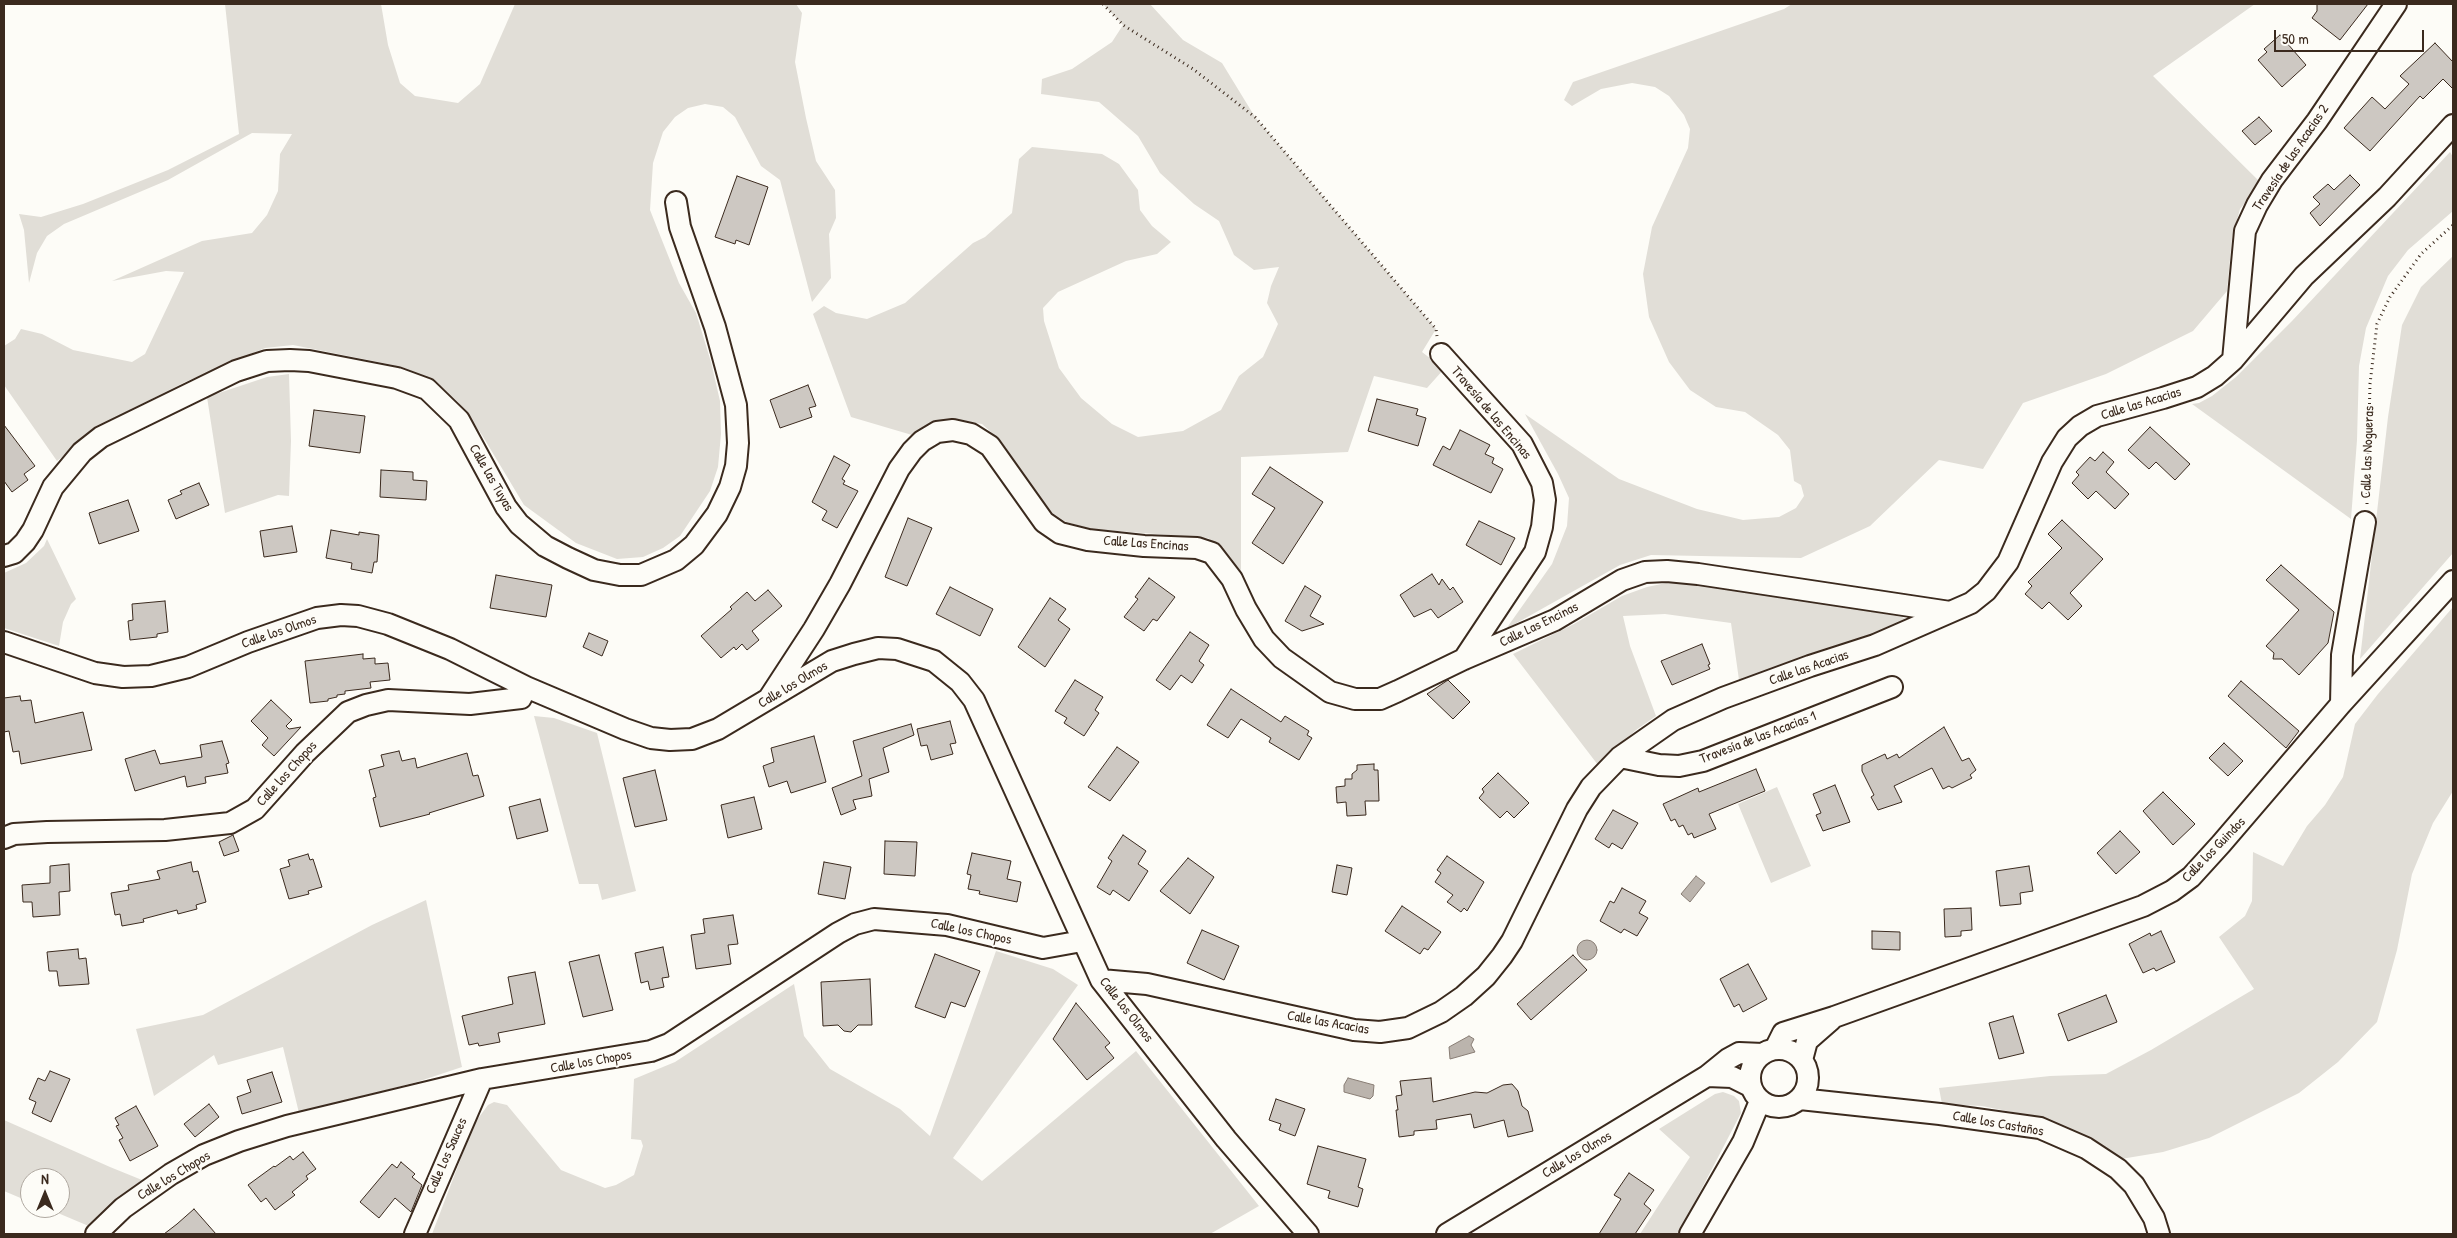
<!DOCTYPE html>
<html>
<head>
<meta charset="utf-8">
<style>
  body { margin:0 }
  #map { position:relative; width:2457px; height:1238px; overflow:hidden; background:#fdfcf7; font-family:"Patrick Hand",sans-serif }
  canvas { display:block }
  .frame { position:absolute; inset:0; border:5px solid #3b2a1e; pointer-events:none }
  .north { position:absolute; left:20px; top:1168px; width:50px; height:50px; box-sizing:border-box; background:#fdfcf7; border:1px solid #afa8a0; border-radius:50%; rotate:0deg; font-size:14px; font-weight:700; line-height:20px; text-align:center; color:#3b2a1e }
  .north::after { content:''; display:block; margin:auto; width:18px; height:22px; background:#3b2a1e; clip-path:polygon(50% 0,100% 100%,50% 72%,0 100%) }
  .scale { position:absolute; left:2274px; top:30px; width:150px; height:22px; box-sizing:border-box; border:2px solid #3b2a1e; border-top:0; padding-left:6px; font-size:15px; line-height:18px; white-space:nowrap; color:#3b2a1e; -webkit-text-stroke:4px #fdfcf7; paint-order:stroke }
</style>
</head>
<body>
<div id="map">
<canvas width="2457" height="1238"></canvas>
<div class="frame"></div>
<div class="north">N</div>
<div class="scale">50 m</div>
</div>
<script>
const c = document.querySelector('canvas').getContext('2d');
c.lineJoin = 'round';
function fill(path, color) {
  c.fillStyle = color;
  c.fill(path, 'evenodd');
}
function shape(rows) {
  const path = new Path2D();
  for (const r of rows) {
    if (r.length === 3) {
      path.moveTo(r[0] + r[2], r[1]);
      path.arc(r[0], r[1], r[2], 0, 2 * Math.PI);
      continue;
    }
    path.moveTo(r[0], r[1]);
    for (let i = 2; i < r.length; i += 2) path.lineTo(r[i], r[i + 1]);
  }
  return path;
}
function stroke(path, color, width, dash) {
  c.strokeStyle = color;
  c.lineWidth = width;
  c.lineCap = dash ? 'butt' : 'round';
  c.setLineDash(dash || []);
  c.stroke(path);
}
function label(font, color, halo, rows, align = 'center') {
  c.font = font + ' "Patrick Hand",sans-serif';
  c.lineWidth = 4;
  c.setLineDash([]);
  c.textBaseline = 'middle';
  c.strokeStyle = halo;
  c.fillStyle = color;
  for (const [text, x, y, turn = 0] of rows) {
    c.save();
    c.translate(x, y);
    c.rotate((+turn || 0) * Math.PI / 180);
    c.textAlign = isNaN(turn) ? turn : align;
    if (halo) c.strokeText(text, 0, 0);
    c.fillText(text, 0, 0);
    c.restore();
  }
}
fill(shape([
  [225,4,381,4,388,45,400,83,415,96,458,103,480,84,515,4,796,4,802,13,795,62,806,118,816,161,835,190,836,218,829,234,831,278,812,302,780,180,761,166,735,117,723,107,705,104,688,108,675,117,663,132,653,163,650,210,679,283,696,313,711,362,720,401,721,434,718,467,710,491,680,536,663,548,643,557,617,559,576,543,524,505,482,435,458,402,443,388,393,365,293,345,265,348,185,382,105,423,57,461,4,385,4,346,15,339,21,329,42,334,73,350,132,362,145,354,184,272,166,271,112,281,202,241,252,233,267,215,278,191,280,154,292,134,252,133,168,180,64,224,47,236,37,253,29,283,24,230,19,214,41,217,83,204,168,170,239,134],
  [1103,4,1150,4,1183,40,1222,63,1255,117,1436,329,1422,352,1444,369,1427,388,1374,376,1348,452,1241,457,1241,571,1219,546,1208,538,1091,529,1066,522,1048,510,1001,441,982,424,954,419,934,421,912,435,851,417,813,314,824,306,836,313,867,319,905,303,973,243,985,237,1012,213,1019,159,1032,147,1102,154,1119,164,1138,190,1140,210,1152,226,1171,242,1157,254,1126,261,1058,292,1043,308,1044,321,1059,368,1081,398,1112,424,1138,437,1183,431,1221,410,1239,376,1263,357,1278,324,1267,303,1271,286,1279,267,1254,270,1234,255,1219,221,1194,204,1160,173,1138,136,1099,102,1041,94,1042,79,1072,69,1112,42,1123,25],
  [1792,4,2255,4,2153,76,2261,183,2240,209,2232,238,2227,291,2193,331,2106,374,2023,403,1983,469,1939,460,1870,526,1801,558,1651,555,1620,565,1506,629,1552,564,1567,526,1569,498,1558,474,1525,414,1619,479,1697,509,1743,520,1779,517,1796,508,1804,496,1801,485,1794,481,1790,450,1778,435,1745,412,1716,407,1690,390,1669,362,1649,317,1643,274,1652,227,1688,148,1690,129,1684,115,1669,96,1655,87,1632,83,1601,89,1572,106,1564,100,1573,82,1784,9],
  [2450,152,2453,157,2453,211,2408,250,2388,276,2366,328,2359,366,2357,440,2351,519,2192,404,2199,403,2212,396,2236,377,2292,321],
  [2453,256,2453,553,2360,659,2388,417,2402,325,2421,287],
  [289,374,291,441,289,496,278,495,225,513,207,397,267,377],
  [47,539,76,599,71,604,63,622,59,646,4,628,4,573,26,563,44,546],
  [1676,581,1717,585,1902,617,1908,620,1907,625,1739,680,1731,623,1665,614,1623,616,1630,646,1656,716,1636,730,1598,765,1513,654,1574,624,1622,596,1647,587],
  [2453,607,2453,791,2433,823,2412,874,2397,950,2377,1022,2338,1062,2299,1093,2209,1138,2163,1152,2121,1159,2061,1128,2022,1114,1982,1106,1942,1104,1939,1088,2050,1076,2106,1074,2151,1050,2254,989,2219,937,2245,916,2252,901,2253,852,2283,866,2307,826,2325,805,2343,777,2355,724,2378,694],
  [534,716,554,718,597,733,636,891,602,900,598,884,579,884],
  [1777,787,1811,866,1771,883,1738,804],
  [426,900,462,1067,417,1082,299,1113,283,1047,218,1065,214,1055,154,1096,136,1029,203,1015,372,925],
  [996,951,1053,969,1078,985,953,1158,982,1181,1136,1051,1259,1206,1210,1234,432,1234,474,1124,488,1105,494,1102,507,1105,561,1170,605,1188,616,1185,634,1175,643,1146,641,1140,631,1139,634,1079,675,1062,794,984,804,1036,830,1069,900,1109,930,1136],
  [1723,1092,1734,1096,1739,1101,1741,1113,1689,1213,1677,1234,1640,1234,1690,1157,1659,1129,1715,1094],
  [4,1120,110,1167,142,1180,91,1227,46,1208,60,1208,60,1178,30,1178,30,1202,4,1191]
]), '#e1ded7');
const water = shape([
  [1696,876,1705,883,1690,902,1681,894,1696,876],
  [1587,950,10],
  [1469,1036,1474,1039,1471,1045,1475,1052,1450,1059,1449,1047,1469,1036],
  [1348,1078,1374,1085,1373,1096,1370,1099,1344,1092,1344,1085,1348,1078]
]);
fill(water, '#bbb4ad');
stroke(water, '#887d74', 1);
const building = shape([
  [2317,4,2368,4,2340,40,2312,18,2317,11,2317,4],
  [2280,35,2306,65,2282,87,2258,60,2267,52,2264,49,2280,35],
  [2435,43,2453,62,2453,89,2443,79,2423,99,2420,96,2370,151,2344,128,2372,97,2385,109,2409,84,2400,76,2435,43],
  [2259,117,2272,131,2255,145,2242,131,2259,117],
  [2350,175,2360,185,2320,226,2310,213,2320,204,2313,197,2328,184,2334,190,2350,175],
  [737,176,768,187,749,245,736,240,735,244,715,237,737,176],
  [808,385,816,406,809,408,812,417,780,428,770,400,808,385],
  [1377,399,1418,409,1416,415,1426,418,1418,446,1368,431,1377,399],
  [314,410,365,416,360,453,309,446,314,410],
  [4,425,35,466,24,474,28,480,12,492,4,481,4,425],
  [2150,427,2190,464,2175,480,2156,462,2149,469,2128,450,2150,427],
  [1460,430,1490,445,1485,454,1494,458,1492,463,1503,469,1491,493,1433,465,1443,446,1450,450,1460,430],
  [2103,452,2114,462,2106,472,2129,494,2115,509,2096,491,2088,499,2072,483,2079,475,2076,472,2090,457,2095,461,2103,452],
  [834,456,850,465,842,479,845,481,843,484,858,491,837,528,822,520,827,511,812,502,834,456],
  [1270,467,1323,502,1283,564,1252,543,1275,508,1252,494,1270,467],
  [381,470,413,472,413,480,427,481,426,500,380,497,381,470],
  [199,483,209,505,176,519,168,500,182,494,180,491,199,483],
  [128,500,139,531,99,544,89,513,128,500],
  [908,518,932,528,907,586,885,577,908,518],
  [2062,520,2103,559,2070,593,2082,606,2068,620,2049,602,2042,609,2025,594,2032,586,2028,582,2062,548,2048,534,2062,520],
  [1479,521,1515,538,1501,565,1466,545,1479,521],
  [292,526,297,552,264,557,260,531,292,526],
  [331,530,359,535,359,532,379,535,377,562,374,562,372,573,351,569,352,563,326,558,331,530],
  [2281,565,2334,612,2328,643,2299,675,2282,659,2273,659,2274,653,2266,646,2299,610,2266,580,2281,565],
  [1432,574,1439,585,1442,579,1450,590,1453,587,1463,602,1438,618,1431,609,1414,617,1400,595,1432,574],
  [496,575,552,585,546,617,490,608,496,575],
  [1149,578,1175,597,1157,621,1153,619,1144,631,1124,617,1138,599,1135,597,1149,578],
  [1305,586,1321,596,1310,616,1324,624,1302,631,1285,621,1305,586],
  [950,587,993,609,980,636,936,614,950,587],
  [768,590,782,606,752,631,759,640,747,650,742,644,736,650,734,647,721,658,701,636,732,609,730,607,747,592,755,601,768,590],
  [1050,598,1066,609,1058,620,1070,629,1045,667,1018,647,1050,598],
  [165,601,168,632,157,634,157,637,130,640,128,621,133,620,132,604,165,601],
  [1190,632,1209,645,1199,661,1204,665,1192,683,1181,675,1170,690,1156,680,1190,632],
  [589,633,608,641,602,656,583,647,589,633],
  [1702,644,1710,664,1708,665,1710,669,1672,685,1661,661,1702,644],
  [363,654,363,659,375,658,375,664,388,663,390,680,370,682,371,688,345,691,345,694,337,695,337,697,328,699,328,701,310,703,305,661,363,654],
  [1075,680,1103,697,1095,710,1099,713,1084,736,1064,723,1067,718,1055,711,1075,680],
  [1448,680,1470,702,1453,719,1427,694,1448,680],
  [2241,681,2299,731,2286,748,2228,696,2241,681],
  [1231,689,1281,722,1285,716,1309,731,1307,735,1312,738,1299,760,1269,742,1271,738,1241,719,1228,738,1207,725,1231,689],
  [20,696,21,701,31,700,35,723,83,712,92,750,21,764,19,751,13,752,9,731,4,732,4,698,20,696],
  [271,700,292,720,286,726,289,729,301,727,274,756,262,745,268,738,251,721,271,700],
  [950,721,956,743,950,744,953,754,931,760,927,745,921,746,917,729,950,721],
  [911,724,914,735,883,748,889,772,869,779,872,796,853,800,856,809,841,815,832,788,862,776,853,741,911,724],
  [1944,727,1962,761,1969,758,1976,770,1970,775,1972,778,1952,788,1949,786,1943,789,1932,768,1894,786,1902,802,1878,810,1871,797,1874,795,1862,771,1862,765,1885,754,1887,759,1897,754,1899,758,1944,727],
  [814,736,826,782,791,793,787,781,769,787,763,766,774,762,771,748,814,736],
  [222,741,229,763,226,764,228,773,205,777,206,783,187,787,185,776,135,791,125,759,155,750,160,764,202,757,200,745,222,741],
  [2224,743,2243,761,2228,776,2209,758,2224,743],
  [1117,747,1139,762,1110,801,1088,787,1117,747],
  [399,751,402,761,415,758,417,768,467,753,473,776,478,775,484,796,429,813,430,814,380,827,373,798,376,797,369,770,384,766,381,755,399,751],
  [1374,764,1374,770,1378,770,1379,801,1365,801,1366,815,1347,816,1346,802,1337,803,1336,787,1345,786,1345,779,1352,779,1352,774,1357,770,1357,765,1374,764],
  [1756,769,1765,791,1709,814,1716,829,1694,838,1692,833,1688,835,1683,825,1679,827,1675,819,1671,821,1663,804,1698,788,1699,792,1756,769],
  [655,770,667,820,635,827,623,778,655,770],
  [1498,773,1529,803,1514,818,1507,811,1500,818,1479,798,1484,792,1482,789,1498,773],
  [1835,785,1850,822,1823,831,1816,815,1821,813,1813,794,1835,785],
  [2163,792,2195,824,2173,845,2143,811,2163,792],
  [754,797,762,829,728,838,721,805,754,797],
  [540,799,548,831,517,839,509,807,540,799],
  [1613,810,1638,823,1622,849,1612,843,1609,848,1595,839,1613,810],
  [2120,831,2140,852,2116,874,2097,853,2120,831],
  [233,835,239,851,224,856,219,842,233,835],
  [1123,835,1146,851,1138,864,1148,871,1129,901,1113,890,1110,895,1097,887,1112,861,1108,858,1123,835],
  [885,841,917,842,915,876,884,874,885,841],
  [972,853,1011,861,1007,879,1021,882,1017,902,979,894,980,891,968,889,971,875,967,874,972,853],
  [308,854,310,860,313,859,322,887,308,891,309,894,289,899,280,869,290,866,288,860,308,854],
  [1447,856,1484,882,1467,911,1464,908,1461,912,1447,902,1453,895,1435,882,1441,873,1437,870,1447,856],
  [1188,858,1214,877,1190,914,1160,891,1188,858],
  [191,862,193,872,198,871,206,902,196,905,197,909,178,914,177,910,143,919,144,922,122,926,120,914,115,915,111,893,129,890,128,885,160,879,157,871,191,862],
  [824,862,851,867,845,899,818,894,824,862],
  [69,864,70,891,59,892,60,915,33,917,32,902,23,902,22,885,50,883,50,866,69,864],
  [1337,865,1352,868,1347,895,1332,892,1337,865],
  [2029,866,2033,891,2020,893,2021,904,2000,906,1996,871,2029,866],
  [1622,888,1646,901,1639,913,1648,918,1637,936,1624,929,1621,933,1600,921,1610,901,1614,903,1622,888],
  [1402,906,1441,932,1428,950,1424,948,1420,954,1385,931,1402,906],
  [1971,908,1972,930,1961,931,1961,936,1945,937,1944,909,1971,908],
  [733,915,738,944,728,945,731,964,696,969,691,935,705,933,703,919,733,915],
  [1202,930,1239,946,1224,980,1187,963,1202,930],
  [1872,931,1900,932,1900,950,1872,949,1872,931],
  [2161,931,2175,962,2156,971,2154,968,2143,973,2129,944,2150,933,2151,936,2161,931],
  [663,947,669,977,662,978,664,987,650,990,648,981,641,983,635,953,663,947],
  [78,949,79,959,86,958,89,984,59,986,57,971,49,971,47,952,78,949],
  [935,954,980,971,965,1007,951,1002,945,1018,915,1007,935,954],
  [599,955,613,1010,583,1017,569,962,599,955],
  [1573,955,1587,970,1531,1020,1517,1004,1573,955],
  [1748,964,1767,999,1743,1012,1739,1004,1734,1007,1720,979,1748,964],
  [535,972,545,1024,498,1033,500,1042,479,1046,478,1043,469,1045,462,1016,513,1004,508,977,535,972],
  [870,979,872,1025,858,1025,851,1032,844,1031,838,1025,823,1026,821,982,870,979],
  [2106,995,2117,1022,2068,1041,2058,1014,2106,995],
  [1076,1003,1110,1043,1105,1047,1114,1058,1087,1080,1053,1039,1076,1003],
  [2013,1016,2024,1053,1999,1059,1989,1023,2013,1016],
  [50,1071,70,1079,51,1122,32,1113,36,1102,29,1099,38,1078,45,1081,50,1071],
  [272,1072,282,1102,242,1114,237,1097,251,1092,247,1080,272,1072],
  [1431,1078,1433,1102,1475,1092,1487,1093,1503,1085,1512,1084,1518,1091,1522,1106,1528,1111,1533,1131,1508,1137,1504,1120,1474,1128,1471,1114,1436,1120,1437,1129,1414,1131,1414,1135,1399,1137,1396,1110,1398,1110,1396,1096,1402,1095,1400,1081,1431,1078],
  [1276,1099,1305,1109,1295,1136,1279,1130,1281,1124,1269,1120,1276,1099],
  [209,1104,219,1117,195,1137,184,1124,209,1104],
  [136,1106,158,1146,130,1161,119,1140,123,1138,116,1126,119,1125,115,1118,136,1106],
  [1318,1146,1366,1159,1358,1187,1363,1189,1358,1207,1328,1198,1330,1191,1307,1184,1318,1146],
  [303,1152,316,1169,306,1176,308,1179,292,1192,295,1195,275,1210,266,1198,261,1202,248,1185,274,1166,275,1167,290,1156,293,1160,303,1152],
  [401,1162,415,1174,412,1177,422,1185,411,1212,395,1198,379,1218,360,1202,392,1164,397,1168,401,1162],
  [1629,1173,1654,1190,1644,1204,1651,1210,1635,1234,1599,1234,1621,1199,1614,1195,1629,1173],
  [194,1209,216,1234,164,1234,177,1224,194,1209]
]);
fill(building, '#cdc8c2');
stroke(building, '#3b2a1e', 1);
const street = shape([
  [1441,354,1522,444,1542,483,1545,500,1542,527,1535,552,1464,659],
  [2233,360,2245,231,2257,205,2272,180,2317,121,2396,4],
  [4,556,14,553,25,542,33,530,53,487,82,452,101,437,236,371,267,361,290,360,309,361,397,378,427,389,459,420,506,507,519,524,545,546,568,558,594,570,620,575,641,575,676,560,694,545,717,514,730,487,736,466,738,443,736,405,715,327,680,227,676,202],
  [4,642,95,673,123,677,151,676,188,667,248,642,317,618,341,615,358,616,388,624,450,649,526,687,625,729,651,738,670,740,692,739,718,729,832,661,854,654,878,648,897,649,934,661,960,682,974,700,1101,980,1226,1139,1308,1234],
  [769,698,814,629,840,584,899,469,912,451,922,441,937,432,953,430,971,434,990,446,1044,522,1060,533,1088,540,1144,546,1197,548,1212,553,1232,579,1246,609,1264,639,1282,658,1330,692,1355,699,1380,699,1398,691,1464,659,1555,620,1622,580,1645,572,1667,571,1698,574,1950,612],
  [2341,704,2342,655,2365,522],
  [1620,757,1659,765,1679,766,1703,761,1892,687],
  [4,838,14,834,47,832,165,830,230,823,255,809,305,753,348,712,366,705,388,700,470,704,521,698,526,687],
  [1101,980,1147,984,1354,1030,1380,1032,1408,1028,1441,1012,1464,996,1486,976,1502,956,1512,941,1577,809,1591,787,1620,757,1673,720,1723,698,1810,666,1875,645,1971,603,1986,591,2008,562,2052,462,2067,438,2080,426,2097,416,2163,398,2197,387,2215,376,2233,360,2304,276,2387,197,2453,125],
  [1779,1078,29],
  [1775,1049,1783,1033,1834,1017,2143,906,2172,891,2191,877,2221,844,2341,704,2453,581],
  [1802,1060,1807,1041,1831,1020],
  [1707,1076,1732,1077,1750,1086],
  [1800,1099,1940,1114,2040,1128,2086,1148,2118,1169,2134,1185,2154,1218,2159,1234],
  [96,1234,123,1208,171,1174,204,1155,239,1141,287,1126,482,1079,651,1051,669,1044,838,933,855,924,874,919,947,925,1043,948,1082,941],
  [415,1234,482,1079],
  [1447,1234,1707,1076,1728,1059,1739,1053,1763,1054],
  [1690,1234,1743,1142,1760,1101]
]);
stroke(street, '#3b2a1e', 24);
stroke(shape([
  [1103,4,1123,25,1193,69,1255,117,1436,329,1437,336],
  [2367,504,2370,384,2377,324,2390,297,2421,254,2453,225]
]), '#3b2a1e', 3, [1, 4]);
stroke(street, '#fdfcf7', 20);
label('14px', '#3b2a1e', '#fdfcf7', [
  ["Travesía de las Acacias 2",2291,158,-56],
  ["Calle las Acacias",2141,404,-17],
  ["Travesía de las Encinas",1491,413,50],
  ["Calle las Nogueras",2368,452,-88],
  ["Calle las Tuyas",491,478,60],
  ["Calle Las Encinas",1146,544,4],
  ["Calle Las Encinas",1539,625,-26],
  ["Calle los Olmos",279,632,-19],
  ["Calle las Acacias",1809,668,-19],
  ["Calle los Olmos",793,685,-31],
  ["Travesía de las Acacias 1",1758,738,-21],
  ["Calle los Chopos",287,774,-48],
  ["Calle los Guindos",2214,850,-46],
  ["Calle los Chopos",971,932,12],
  ["Calle los Olmos",1126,1010,52],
  ["Calle las Acacias",1328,1023,10],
  ["Calle los Chopos",591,1062,-10],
  ["Calle los Castaños",1998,1124,10],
  ["Calle los Olmos",1577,1155,-31],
  ["Calle Los Sauces",447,1156,-66],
  ["Calle los Chopos",174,1176,-31]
]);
</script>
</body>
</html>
